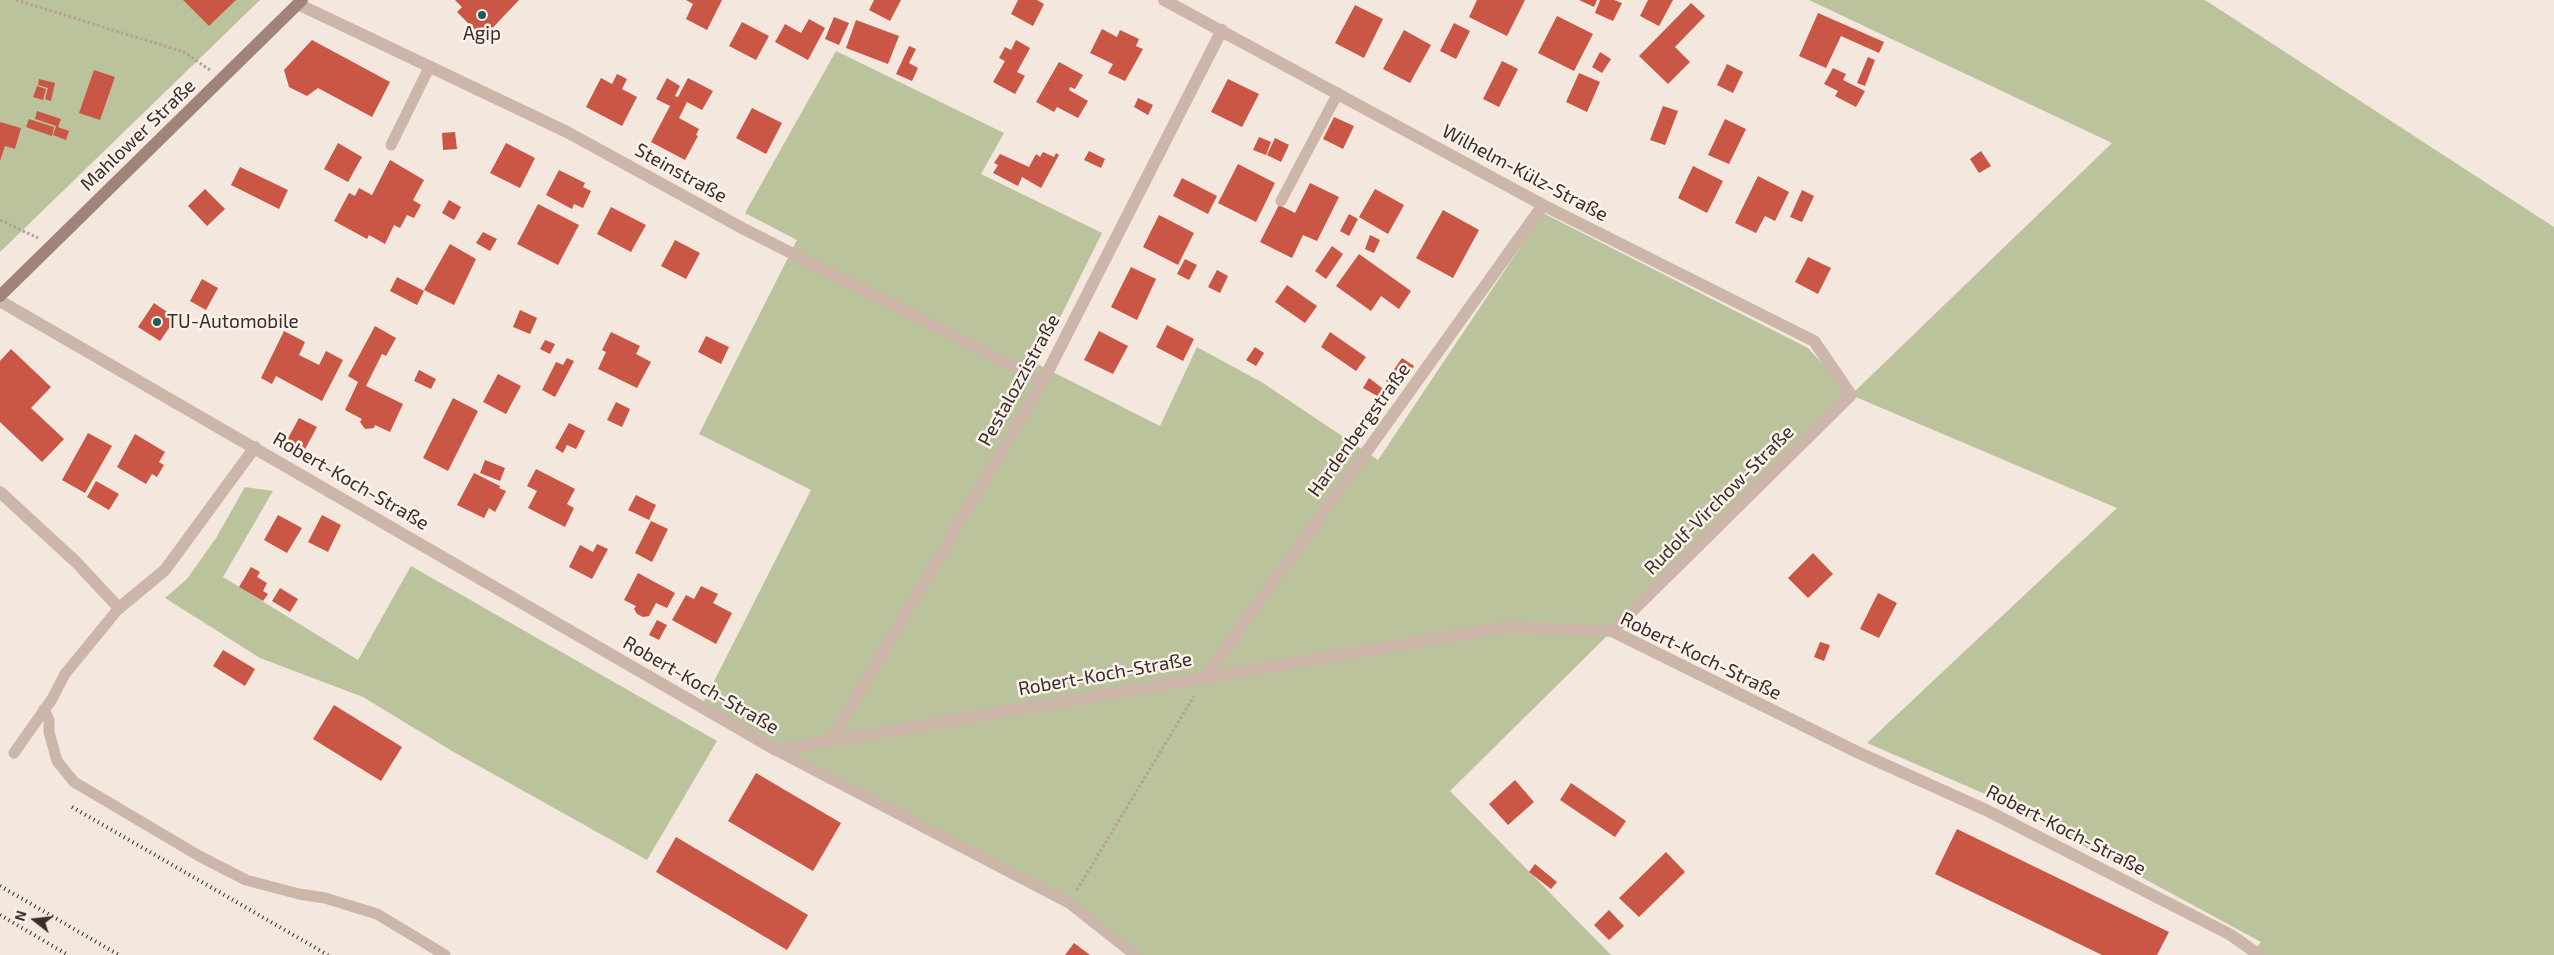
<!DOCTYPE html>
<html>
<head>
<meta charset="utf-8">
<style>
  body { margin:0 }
  #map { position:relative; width:2554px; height:955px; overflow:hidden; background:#f3e7de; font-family:"Exo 2",sans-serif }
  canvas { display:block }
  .north { position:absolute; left:10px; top:895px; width:50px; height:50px; -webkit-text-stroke:4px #fbf2eb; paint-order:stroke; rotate:286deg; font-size:14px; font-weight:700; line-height:20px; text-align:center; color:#392c29 }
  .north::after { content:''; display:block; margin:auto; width:18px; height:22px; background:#392c29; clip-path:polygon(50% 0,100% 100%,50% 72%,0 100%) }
</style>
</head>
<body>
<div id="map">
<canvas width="2554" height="955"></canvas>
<div class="north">N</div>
</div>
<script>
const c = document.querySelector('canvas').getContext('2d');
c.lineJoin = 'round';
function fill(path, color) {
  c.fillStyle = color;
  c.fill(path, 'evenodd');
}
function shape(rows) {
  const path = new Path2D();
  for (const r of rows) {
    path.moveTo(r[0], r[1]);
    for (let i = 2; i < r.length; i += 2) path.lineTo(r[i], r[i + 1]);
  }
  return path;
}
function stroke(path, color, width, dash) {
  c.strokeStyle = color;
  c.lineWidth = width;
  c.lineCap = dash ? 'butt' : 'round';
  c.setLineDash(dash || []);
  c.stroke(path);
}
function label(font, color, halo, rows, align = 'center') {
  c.font = font + ' "Exo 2",sans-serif';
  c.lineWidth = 5;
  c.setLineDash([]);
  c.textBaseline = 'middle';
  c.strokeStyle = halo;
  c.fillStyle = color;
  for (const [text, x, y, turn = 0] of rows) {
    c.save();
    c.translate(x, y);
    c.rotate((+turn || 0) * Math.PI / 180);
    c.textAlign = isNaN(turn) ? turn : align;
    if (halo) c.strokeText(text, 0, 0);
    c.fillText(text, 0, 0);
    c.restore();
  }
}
fill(shape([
  [0,0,260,0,0,252],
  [1809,0,2205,0,2554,227,2554,955,2250,955,2261,942,1999,800,1867,743,2117,508,1851,395,1450,791,1611,955,1135,955,1069,903,701,707,811,490,699,434,797,240,745,213,836,51,1004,133,981,174,1102,233,1037,364,1160,426,1197,347,1263,383,1378,460,1543,213,1808,348,1851,395,2112,143],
  [245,487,273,491,223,577,358,660,411,566,717,741,647,860,452,751,363,697,260,658,165,598,187,579,216,538]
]), '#bbc39d');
fill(shape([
  [183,0,236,0,209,26],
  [455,0,519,0,483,38,457,12,462,7],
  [686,0,722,0,707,30,686,19,693,4],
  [874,0,901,0,890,21,869,10],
  [1018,0,1037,0,1044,4,1033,26,1011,14],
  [1477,0,1525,0,1507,36,1469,17],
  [1579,0,1597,0,1594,7],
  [1600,0,1614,0,1622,3,1613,21,1595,13],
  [1648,0,1673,0,1659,26,1640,16],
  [1691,3,1705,16,1675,47,1690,62,1668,84,1639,56],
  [1355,5,1383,19,1364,58,1335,43],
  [1818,13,1884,42,1879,53,1841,36,1826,68,1799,56],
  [1557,16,1593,34,1574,71,1538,53],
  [834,17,849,23,839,45,825,39],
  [809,19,825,28,808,60,775,42,785,24,801,33],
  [856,20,899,36,888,64,846,48],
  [742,22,769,36,756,60,729,46],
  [1454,23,1470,31,1456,59,1440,51],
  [1102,29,1117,37,1120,30,1139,39,1136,46,1143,49,1125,81,1108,73,1113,64,1090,53],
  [1404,30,1431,45,1410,83,1383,69],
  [312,40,390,82,372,117,318,88,307,96,289,87,284,70],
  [1016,40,1030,48,1017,72,1025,76,1015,94,993,82,1005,61,999,58,1005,47,1011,50],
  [909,46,916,49,909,63,918,68,912,81,896,74],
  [1600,52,1611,59,1602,73,1592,67],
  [1868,57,1875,60,1865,86,1857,83],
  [1502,61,1518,69,1499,107,1483,99],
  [1059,62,1083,75,1075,89,1070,87,1069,90,1088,101,1078,118,1057,107,1054,112,1036,102],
  [1727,64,1743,72,1733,93,1717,85],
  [1833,68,1846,74,1843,80,1865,91,1856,107,1835,96,1838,91,1824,84],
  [94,70,115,77,100,120,79,113],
  [1579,73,1600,82,1587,112,1566,102],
  [617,74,627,79,622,89,637,97,622,126,586,107,601,78,612,84],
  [667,78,680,86,675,96,678,97,688,78,713,91,702,110,687,102,679,118,699,129,696,135,698,136,685,160,651,142,670,106,656,99],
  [39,79,55,83,51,101,45,99,48,88,38,85],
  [1228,79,1259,94,1242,127,1211,112],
  [37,86,46,89,43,100,33,97],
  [1138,98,1153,105,1148,115,1134,107],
  [1663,106,1678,111,1665,145,1650,140],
  [752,108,782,123,766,154,736,138],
  [37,111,61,119,58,127,69,131,66,140,53,135,56,126,35,119],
  [1334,117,1354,126,1343,149,1323,139],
  [29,119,54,127,52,136,26,127],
  [1725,119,1746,129,1729,164,1708,155],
  [0,122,21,128,15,149,5,146,0,161],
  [455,132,457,149,443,150,442,133],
  [1259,137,1271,142,1266,155,1253,150],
  [1275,138,1289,145,1281,162,1267,155],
  [338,143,362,157,348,182,324,169],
  [506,143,535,158,520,188,490,173],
  [1089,151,1105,159,1101,168,1084,160],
  [1981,151,1991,166,1979,173,1970,159],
  [1043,152,1054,157,1056,153,1059,155,1041,188,1022,177,1018,186,993,173,998,165,994,163,1000,154,1029,167,1036,154,1040,157],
  [390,160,424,180,413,200,421,205,414,218,407,215,400,228,394,225,385,244,369,235,367,239,334,221,349,193,355,196,359,188,372,195],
  [1238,164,1275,183,1256,222,1218,203],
  [1693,166,1723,181,1707,213,1678,198],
  [240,167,288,190,279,209,231,185],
  [559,170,585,183,583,187,591,191,583,208,574,204,572,209,546,195],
  [1758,176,1789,192,1775,221,1765,216,1756,233,1735,223],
  [1182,178,1217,196,1208,214,1173,196],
  [1310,183,1339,197,1317,241,1303,235,1292,258,1260,242,1279,205,1295,213],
  [205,189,225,209,207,226,188,206],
  [1375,189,1404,205,1388,234,1359,217],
  [1802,190,1814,196,1802,222,1790,217],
  [449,200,461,207,454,220,442,213],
  [538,204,579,225,558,265,517,244],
  [611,207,646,225,631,252,597,234],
  [1443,210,1479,230,1453,278,1416,258],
  [1349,214,1358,219,1349,236,1340,231],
  [1159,215,1194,233,1178,265,1143,247],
  [483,232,497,239,490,251,476,243],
  [1370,235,1380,240,1374,253,1365,249],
  [675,240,700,253,686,279,661,266],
  [450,244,476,259,454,305,424,290],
  [1332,246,1343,254,1326,279,1315,271],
  [1359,254,1411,291,1399,309,1381,296,1371,311,1336,286],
  [1808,257,1831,268,1818,294,1795,282],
  [1185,259,1197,265,1189,280,1177,274],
  [1131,267,1156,279,1137,320,1111,307],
  [1217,270,1228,276,1220,293,1208,287],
  [397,277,424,291,417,305,390,291],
  [202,279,218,288,206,310,190,301],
  [1287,285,1317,306,1305,323,1275,302],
  [154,303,176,318,160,341,138,327],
  [520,310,537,318,530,334,513,327],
  [1167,325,1194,339,1183,361,1156,347],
  [375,326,396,338,386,356,382,354,366,386,403,404,390,432,375,425,374,428,365,429,360,422,362,419,345,410,358,382,348,376],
  [284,331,305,342,299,355,319,365,326,351,343,360,322,401,276,376,272,384,261,378],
  [1099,331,1128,346,1113,374,1084,360],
  [611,332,640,346,636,354,651,362,637,388,598,369,606,352,602,350],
  [1330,332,1366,357,1356,371,1321,347],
  [706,336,729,347,721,364,698,352],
  [545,340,555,344,550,354,540,349],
  [1255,347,1264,353,1256,366,1246,360],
  [11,349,51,387,31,408,64,439,42,462,0,422,0,361],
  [567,358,574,361,555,397,542,390,556,362,563,365],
  [1402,358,1414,366,1398,389,1396,388,1390,396,1388,394,1389,383,1386,381],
  [419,370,436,379,431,389,414,381],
  [498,374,521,386,506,414,483,402],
  [1369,378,1386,391,1381,398,1363,388],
  [453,398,478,411,448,471,423,458],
  [616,402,630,409,622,427,607,420],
  [299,418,317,427,304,451,286,442],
  [569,423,585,431,576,449,567,445,563,453,555,448],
  [88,433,112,446,85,493,62,480],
  [135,434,165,452,159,462,164,465,157,477,152,474,146,484,117,467],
  [485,460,505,468,500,481,480,473],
  [536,469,575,489,567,504,574,508,565,527,528,508,537,491,527,486],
  [474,473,500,486,499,488,506,491,495,512,489,508,484,518,457,505],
  [96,481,119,494,109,510,87,497],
  [636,495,656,505,649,520,628,510],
  [278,515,302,528,287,553,264,540],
  [322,515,341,525,328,552,308,542],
  [651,521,668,529,652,562,635,553],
  [597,544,608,549,592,579,569,567,580,545,593,552],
  [1813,553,1833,574,1808,598,1788,578],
  [251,567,260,572,257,577,267,583,263,591,268,594,263,601,239,587],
  [638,573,675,593,667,608,656,603,649,616,643,617,637,614,634,609,636,606,624,600],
  [701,586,718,594,713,603,732,613,716,644,672,620,686,595,694,599],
  [280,588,298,599,290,612,272,601],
  [1878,593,1897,603,1879,638,1860,629],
  [657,620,667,625,659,640,649,635],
  [1820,642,1830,645,1824,661,1814,657],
  [223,650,255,669,245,686,213,666],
  [334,705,402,747,381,781,313,739],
  [756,773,841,823,813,871,728,821],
  [1515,780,1534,802,1508,825,1489,804],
  [1571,783,1626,821,1615,837,1560,800],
  [1957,829,2169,932,2157,955,2102,955,1935,874],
  [676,837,808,915,787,950,656,872],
  [1666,852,1685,872,1639,917,1619,898],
  [1535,864,1557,882,1551,889,1529,872],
  [1609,910,1624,926,1609,940,1594,925],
  [1074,943,1090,955,1065,955]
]), '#ca5646');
stroke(shape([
  [16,0,184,52,210,70],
  [0,220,38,238],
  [1077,890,1194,696]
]), '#b89f93', 3, [2.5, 2.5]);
stroke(shape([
  [391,145,429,68],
  [1281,201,1338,93],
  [44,709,49,720,49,732,57,761,74,782,201,857,246,880,299,894,325,898,377,914,445,955],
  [776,750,1069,903,1135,955],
  [14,753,52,699,65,674,119,608]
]), '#ccb5a9', 11);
stroke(shape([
  [1164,0,1543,205,1814,341,1851,395,1612,631],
  [298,4,567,132,744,229,1043,381],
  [0,301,776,750,1506,627,1612,631,1857,752,1986,810,2231,935,2259,955],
  [0,492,76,562,119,608,165,570,255,447],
  [1206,676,1543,205],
  [831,740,1043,381,1222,30]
]), '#ccb5a9', 12);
stroke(shape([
  [0,296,302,0]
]), '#a0847a', 12);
stroke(shape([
  [72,807,328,955],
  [0,886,119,955],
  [0,915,68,955]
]), '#392c29', 4, [1, 4]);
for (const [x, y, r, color] of [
  [482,15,5,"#1d5d59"],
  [157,322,5,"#1d5d59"]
]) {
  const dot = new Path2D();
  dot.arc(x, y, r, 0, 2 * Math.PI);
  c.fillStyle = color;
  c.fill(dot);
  stroke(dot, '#fbf2eb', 2);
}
label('19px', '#392c29', '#fbf2eb', [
  ["Agip",482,34],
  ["TU-Automobile",167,322,"left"]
]);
label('19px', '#392c29', '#fbf2eb', [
  ["Mahlower Straße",138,135,-44],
  ["Steinstraße",681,173,29],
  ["Wilhelm-Külz-Straße",1525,173,28],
  ["Pestalozzistraße",1019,380,-61],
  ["Hardenbergstraße",1359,430,-54],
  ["Robert-Koch-Straße",351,481,30],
  ["Rudolf-Virchow-Straße",1719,500,-45],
  ["Robert-Koch-Straße",1701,656,26],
  ["Robert-Koch-Straße",1105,674,-10],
  ["Robert-Koch-Straße",701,685,30],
  ["Robert-Koch-Straße",2066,830,27]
]);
</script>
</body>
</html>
